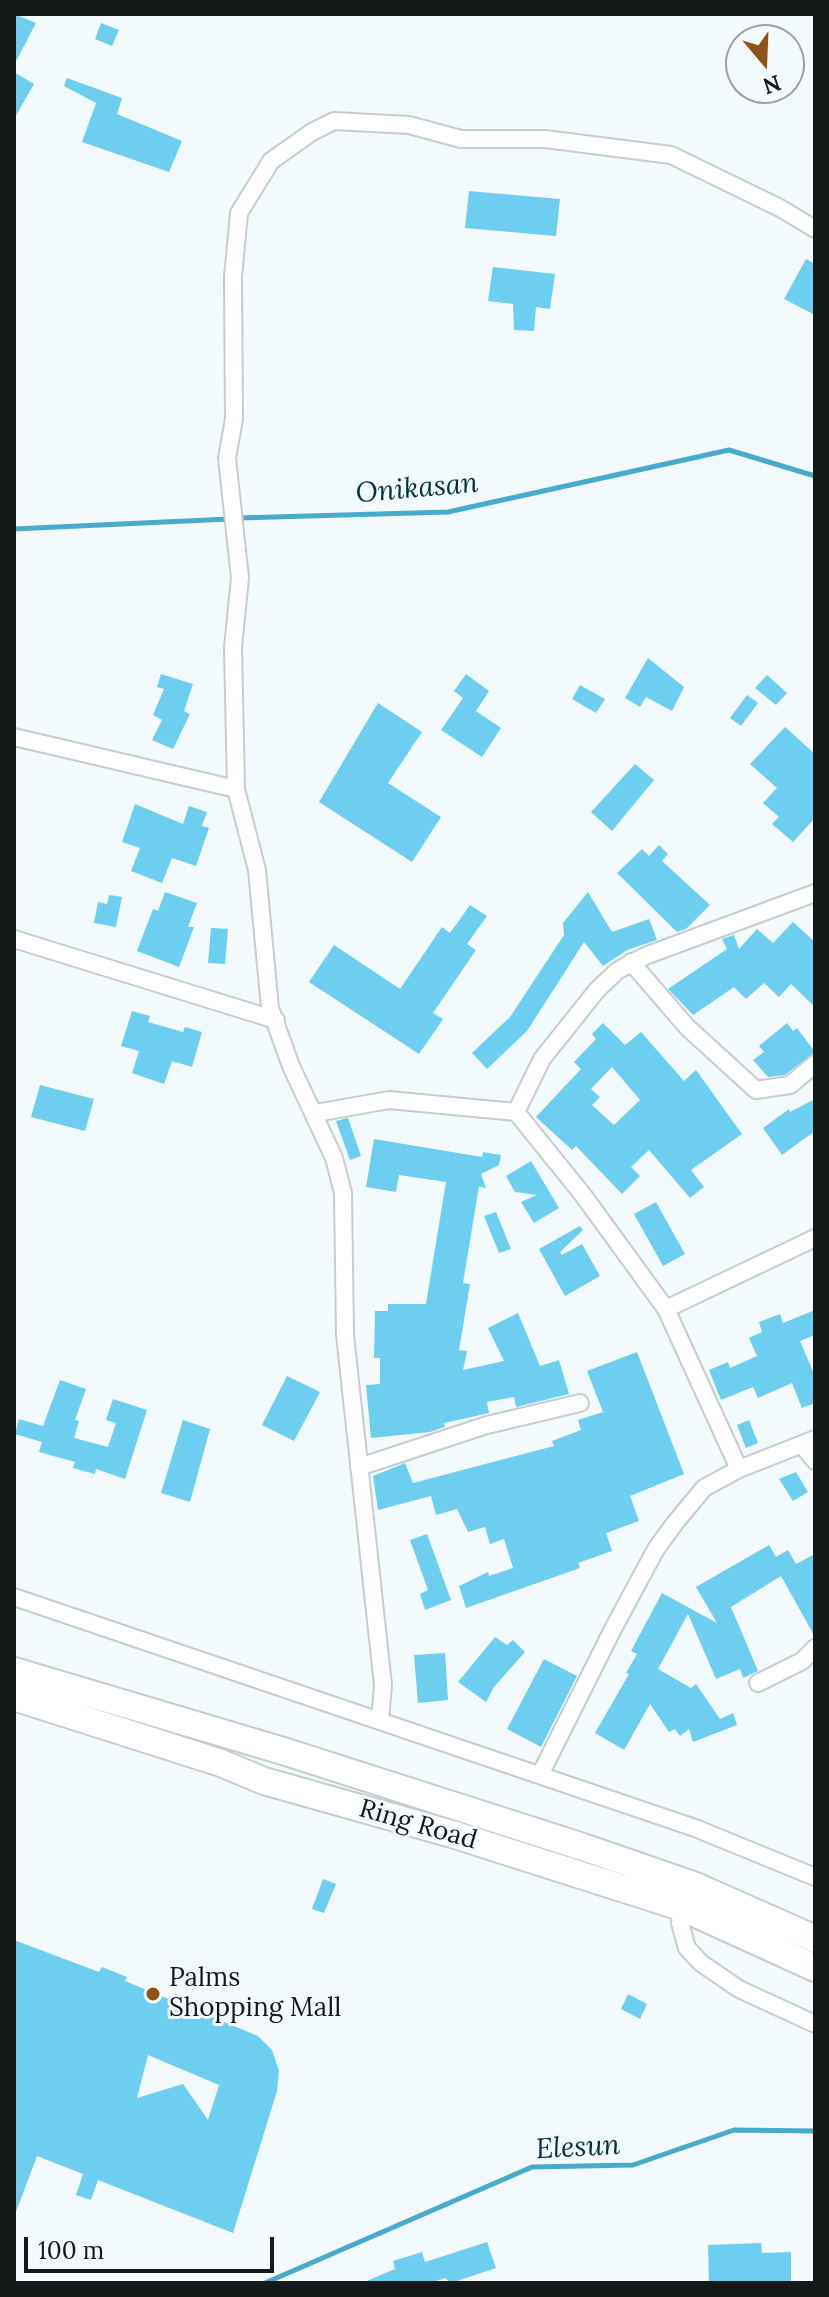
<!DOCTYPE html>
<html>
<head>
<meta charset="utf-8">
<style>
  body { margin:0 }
  #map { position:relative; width:829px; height:2297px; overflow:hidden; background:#f3fafd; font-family:Lora,serif }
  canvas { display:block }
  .frame { position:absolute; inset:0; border:16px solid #151819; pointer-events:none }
  .north { position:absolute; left:725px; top:24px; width:80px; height:80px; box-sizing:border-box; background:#f3fafd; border:2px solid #9aa0a2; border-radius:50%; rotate:161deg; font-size:22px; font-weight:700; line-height:32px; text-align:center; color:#151819 }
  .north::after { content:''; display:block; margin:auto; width:28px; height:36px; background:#905414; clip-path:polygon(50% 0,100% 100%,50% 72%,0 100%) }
  .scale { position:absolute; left:24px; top:2237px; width:250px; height:36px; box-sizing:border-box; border:4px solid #151819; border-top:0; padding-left:10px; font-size:24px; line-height:28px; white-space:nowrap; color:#151819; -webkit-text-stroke:6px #f3fafd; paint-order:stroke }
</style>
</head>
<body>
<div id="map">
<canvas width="829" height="2297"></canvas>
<div class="frame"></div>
<div class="north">N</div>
<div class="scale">100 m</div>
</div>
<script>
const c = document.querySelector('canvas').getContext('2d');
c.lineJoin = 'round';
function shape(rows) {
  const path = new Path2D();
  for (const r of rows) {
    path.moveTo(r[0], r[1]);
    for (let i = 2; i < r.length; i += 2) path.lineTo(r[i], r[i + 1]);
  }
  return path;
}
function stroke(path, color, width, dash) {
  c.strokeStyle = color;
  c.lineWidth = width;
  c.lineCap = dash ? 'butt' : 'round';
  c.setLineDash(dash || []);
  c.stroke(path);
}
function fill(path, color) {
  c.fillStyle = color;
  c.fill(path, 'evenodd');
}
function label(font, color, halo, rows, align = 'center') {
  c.font = font + ' Lora,serif';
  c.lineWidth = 6;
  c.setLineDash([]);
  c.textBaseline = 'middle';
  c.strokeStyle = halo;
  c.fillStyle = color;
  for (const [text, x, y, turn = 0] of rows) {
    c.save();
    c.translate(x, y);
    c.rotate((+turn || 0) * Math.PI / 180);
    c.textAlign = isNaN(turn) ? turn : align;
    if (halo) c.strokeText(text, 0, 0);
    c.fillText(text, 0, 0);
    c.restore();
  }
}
stroke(shape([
  [239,518,448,512,729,450,815,476],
  [14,529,229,519],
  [265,2283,532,2167,633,2165,734,2130,815,2131]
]), '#49abcb', 5);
fill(shape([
  [14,14,36,23,14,65],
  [101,23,119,30,112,46,95,39],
  [14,72,34,84,14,119],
  [67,78,122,98,117,114,182,141,169,172,82,142,96,103,64,86],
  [469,191,560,199,556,236,465,228],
  [806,259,815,264,815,315,784,299],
  [493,267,555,274,550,309,536,307,534,331,514,330,513,304,488,301],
  [648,658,684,687,672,711,646,697,640,707,625,698],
  [161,674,193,684,184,711,190,714,173,749,152,740,162,720,153,715,164,689,157,687],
  [466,674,489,691,476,711,501,728,482,757,441,730,463,698,454,691],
  [767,675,787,693,776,705,755,688],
  [580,685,605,699,596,713,572,699],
  [747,695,758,703,741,726,730,718],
  [378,703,422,732,388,783,441,817,412,862,319,802],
  [785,727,815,754,815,818,793,842,772,824,779,817,763,803,777,788,750,764],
  [635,764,654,780,612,831,591,812],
  [135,804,183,824,189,806,207,812,202,826,209,828,196,866,172,858,162,883,131,871,140,848,122,842],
  [659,845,668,854,662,861,710,905,686,929,677,932,617,873,642,849,649,856],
  [165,892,197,903,188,927,194,927,179,967,137,951,153,909,158,911],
  [588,892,612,932,649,919,657,940,627,950,603,966,584,942,527,1031,487,1069,472,1053,510,1017,564,935,563,923],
  [109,895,122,897,116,927,94,923,98,902,107,904],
  [470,905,487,916,467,944,476,950,433,1013,443,1019,419,1054,309,982,334,945,400,989,442,927,450,933],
  [793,922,815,942,815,1007,791,984,779,997,764,983,746,999,734,987,693,1015,668,989,727,949,722,939,734,935,739,949,757,929,773,943],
  [211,928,228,929,225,964,208,963],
  [132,1011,150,1016,148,1022,183,1032,185,1027,202,1032,192,1067,172,1061,164,1084,132,1073,139,1051,121,1046],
  [603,1023,625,1045,641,1032,684,1081,696,1070,742,1134,691,1170,704,1187,690,1198,649,1150,631,1167,640,1176,622,1194,576,1146,572,1150,536,1117,581,1069,574,1062,596,1039,592,1034],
  [612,1067,640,1100,614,1125,592,1105,600,1097,591,1089],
  [787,1023,793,1031,797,1028,815,1052,785,1075,768,1077,753,1060,764,1052,759,1046],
  [40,1085,94,1099,85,1131,31,1117],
  [815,1099,815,1131,782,1155,763,1128,789,1109,790,1112],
  [348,1118,361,1156,350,1160,336,1121],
  [374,1139,482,1157,483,1152,501,1155,499,1165,481,1174,486,1188,479,1186,463,1283,470,1284,459,1350,467,1351,463,1370,504,1361,488,1328,518,1313,540,1366,559,1360,569,1394,516,1407,514,1397,487,1402,489,1413,444,1423,445,1427,430,1432,371,1438,366,1385,380,1384,380,1358,374,1358,375,1311,388,1311,388,1304,426,1304,446,1182,399,1175,396,1192,366,1187],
  [531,1161,559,1208,534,1223,521,1202,537,1195,515,1192,506,1176],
  [656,1202,685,1254,663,1266,634,1214],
  [496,1212,511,1249,499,1253,484,1216],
  [580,1226,583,1230,560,1252,562,1255,582,1244,600,1276,565,1296,539,1249],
  [815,1310,815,1335,800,1341,815,1376,815,1403,802,1408,792,1383,758,1398,753,1387,721,1400,709,1370,728,1362,730,1368,757,1356,749,1338,762,1332,759,1322,780,1314,783,1323],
  [637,1352,684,1474,630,1496,639,1521,606,1533,612,1551,578,1563,580,1568,466,1608,459,1586,488,1572,489,1576,513,1568,504,1539,490,1544,485,1527,468,1532,457,1509,436,1515,431,1496,378,1510,373,1476,405,1463,413,1483,554,1446,552,1441,581,1430,578,1420,603,1412,587,1371],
  [287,1376,320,1392,294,1441,262,1425],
  [60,1380,86,1389,75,1420,79,1421,74,1438,108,1447,116,1423,106,1420,113,1399,147,1410,125,1479,96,1469,95,1474,73,1468,75,1462,39,1452,42,1442,15,1434,19,1419,43,1426],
  [183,1420,210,1429,190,1502,161,1493],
  [749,1420,758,1443,746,1448,737,1425],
  [796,1472,808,1492,793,1501,779,1479],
  [427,1534,451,1600,425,1610,420,1594,428,1590,410,1540],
  [769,1545,776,1557,788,1550,796,1564,815,1554,815,1637,781,1576,731,1607,758,1671,743,1678,740,1669,716,1679,688,1614,658,1669,691,1688,696,1684,720,1719,733,1713,737,1725,693,1742,689,1729,680,1736,675,1729,669,1732,650,1704,624,1750,595,1733,629,1674,626,1673,637,1654,631,1651,662,1593,717,1623,696,1587],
  [495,1637,507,1645,513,1640,525,1652,494,1687,486,1702,458,1682],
  [445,1653,448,1700,418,1703,414,1655],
  [544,1659,577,1676,541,1747,507,1729],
  [323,1879,336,1884,324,1913,312,1909],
  [14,1940,99,1972,102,1967,127,1977,125,1981,258,2036,272,2050,279,2071,277,2091,233,2233,98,2180,91,2200,76,2195,83,2174,37,2156,14,2217],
  [148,2055,219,2085,208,2120,183,2084,137,2098],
  [628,1994,647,2004,640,2019,621,2009],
  [487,2242,496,2268,451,2283,445,2278,430,2283,362,2283,395,2269,393,2261,422,2252,425,2262],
  [761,2243,762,2253,791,2252,791,2283,709,2283,708,2245]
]), '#6eceef');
const minor = shape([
  [14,737,236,789],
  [14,939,276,1020],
  [631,962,687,1027,756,1090,790,1085,815,1064],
  [516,1112,542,1059,597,990,617,971,645,956,815,893],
  [316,1113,389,1100,516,1112,583,1195,666,1309,739,1469],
  [666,1309,815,1238],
  [802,1445,815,1461],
  [359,1467,487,1425,580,1403],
  [14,1597,695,1828,815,1877],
  [758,1683,802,1661,815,1648],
  [380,1720,383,1685,345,1335,343,1193,334,1158,291,1066,270,1008,257,870,236,789,233,647,240,578,227,458,234,419,233,277,239,213,271,161,312,132,334,121,409,125,461,139,545,139,671,155,780,208,815,229],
  [540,1775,613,1629,656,1549,675,1523,704,1488,739,1469,815,1439],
  [681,1907,680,1923,687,1948,701,1963,739,1989,815,2024]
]);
const primary = shape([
  [14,1671,283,1751,580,1846,693,1885,815,1939],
  [14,1697,221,1763,264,1781,452,1834,681,1907,815,1968]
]);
stroke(minor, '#c6cdcf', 20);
stroke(primary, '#c6cdcf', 30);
stroke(minor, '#fff', 16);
stroke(primary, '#fff', 26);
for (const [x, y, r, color] of [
  [153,1994,8,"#905414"]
]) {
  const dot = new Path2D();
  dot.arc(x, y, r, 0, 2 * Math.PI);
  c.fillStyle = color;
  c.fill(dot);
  stroke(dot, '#f3fafd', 3);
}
label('26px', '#151819', '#f3fafd', [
  ["Ring Road",418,1825,16]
]);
label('26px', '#151819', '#f3fafd', [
  ["Palms",169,1979],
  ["Shopping Mall",169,2009]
], 'left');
label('italic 28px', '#01303e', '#f3fafd', [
  ["Onikasan",417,489,-5],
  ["Elesun",578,2148,-3]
]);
</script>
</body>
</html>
